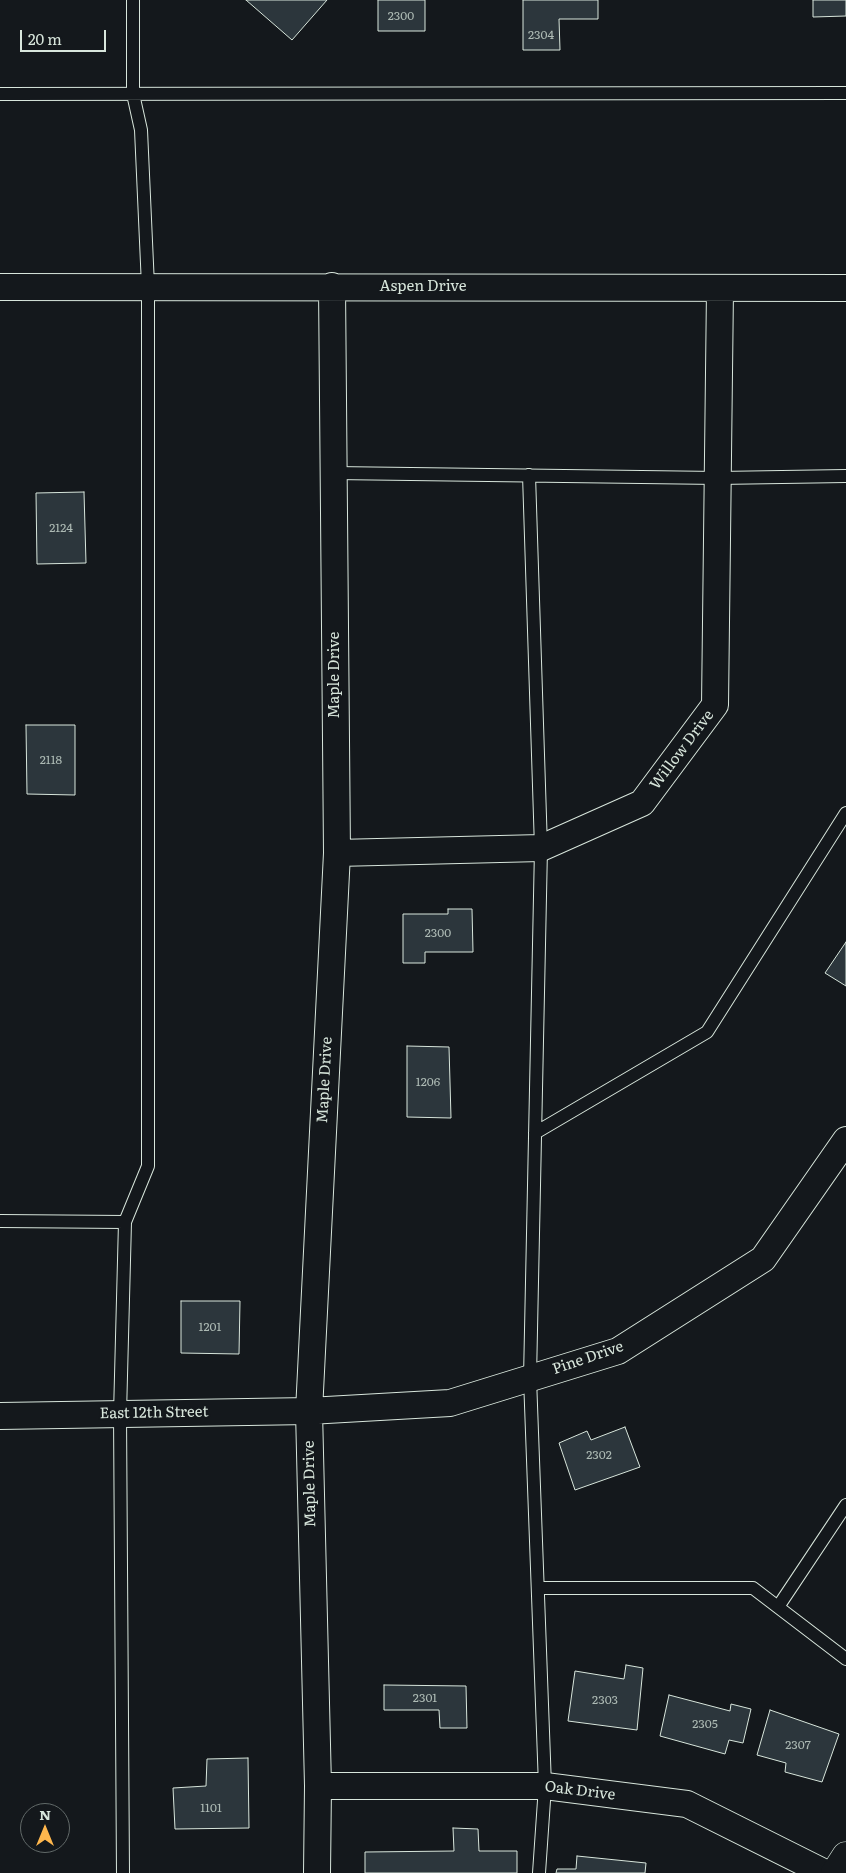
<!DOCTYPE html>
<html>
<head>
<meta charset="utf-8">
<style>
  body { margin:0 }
  #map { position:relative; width:846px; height:1873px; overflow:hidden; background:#14181c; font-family:Literata,serif }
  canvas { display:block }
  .north { position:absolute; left:20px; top:1803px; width:50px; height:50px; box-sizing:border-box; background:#14181c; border:1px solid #626a69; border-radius:50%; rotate:0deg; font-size:14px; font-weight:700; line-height:20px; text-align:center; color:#d8e6dc }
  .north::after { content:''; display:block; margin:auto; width:18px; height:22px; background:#ffb74d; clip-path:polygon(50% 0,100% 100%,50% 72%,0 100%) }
  .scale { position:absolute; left:20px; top:30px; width:86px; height:22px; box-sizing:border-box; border:2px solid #d8e6dc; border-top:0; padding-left:6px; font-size:15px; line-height:18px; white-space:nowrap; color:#d8e6dc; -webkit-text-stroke:4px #14181c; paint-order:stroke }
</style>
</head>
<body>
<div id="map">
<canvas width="846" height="1873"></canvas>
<div class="north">N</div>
<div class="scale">20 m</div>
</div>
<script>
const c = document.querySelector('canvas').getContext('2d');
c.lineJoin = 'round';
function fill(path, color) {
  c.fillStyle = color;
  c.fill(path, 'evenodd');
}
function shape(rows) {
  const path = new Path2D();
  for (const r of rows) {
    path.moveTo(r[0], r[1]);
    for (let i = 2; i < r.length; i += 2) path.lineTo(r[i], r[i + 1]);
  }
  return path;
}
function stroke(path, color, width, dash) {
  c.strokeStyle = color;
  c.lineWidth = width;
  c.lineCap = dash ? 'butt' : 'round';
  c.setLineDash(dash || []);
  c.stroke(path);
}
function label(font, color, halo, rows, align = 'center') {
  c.font = font + ' Literata,serif';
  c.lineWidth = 4;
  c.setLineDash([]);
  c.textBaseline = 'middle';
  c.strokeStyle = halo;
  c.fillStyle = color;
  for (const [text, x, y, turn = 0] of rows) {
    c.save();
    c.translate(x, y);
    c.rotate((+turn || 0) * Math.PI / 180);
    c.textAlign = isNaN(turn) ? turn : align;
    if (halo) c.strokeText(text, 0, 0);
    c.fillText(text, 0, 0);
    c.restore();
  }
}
const building = shape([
  [246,0,327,0,292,40,246,0],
  [378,0,425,0,425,31,378,31,378,0],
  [523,0,598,0,598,19,559,19,560,50,523,50,523,0],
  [813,0,846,0,846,16,813,17,813,0],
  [84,492,86,563,37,564,36,493,84,492],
  [26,725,75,725,75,795,27,794,26,725],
  [448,909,472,909,473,952,425,952,425,963,403,963,403,914,448,914,448,909],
  [846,942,846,986,825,973,846,942],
  [407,1046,449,1047,451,1118,407,1117,407,1046],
  [181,1301,240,1301,239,1354,181,1353,181,1301],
  [625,1427,640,1467,575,1490,559,1443,587,1431,591,1440,625,1427],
  [626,1665,643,1668,637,1730,568,1721,575,1671,624,1679,626,1665],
  [384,1685,466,1686,467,1728,440,1728,439,1710,384,1710,384,1685],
  [669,1695,730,1711,731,1704,751,1709,743,1743,729,1740,725,1754,660,1736,669,1695],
  [770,1710,839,1734,822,1782,785,1772,786,1763,757,1755,770,1710],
  [248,1758,249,1828,175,1829,173,1788,206,1786,207,1759,248,1758],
  [453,1828,478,1829,479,1851,517,1851,517,1873,365,1873,365,1852,454,1851,453,1828],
  [577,1856,646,1863,645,1873,556,1873,557,1869,576,1869,577,1856]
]);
fill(building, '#2c363c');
stroke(building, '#d8e6dc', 1);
const lane = shape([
  [0,94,846,93],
  [334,473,718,478,846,476],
  [529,475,541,848,530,1378,545,1786,539,1873],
  [535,1133,707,1032,846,813],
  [0,1221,125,1222],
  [538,1588,753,1588,846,1659],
  [778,1607,846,1505],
  [123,1873,120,1414,125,1222,148,1166,148,286,141,130,133,94,133,0]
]);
const street = shape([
  [0,287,846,288],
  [337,853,541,848,642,803,715,705,720,289],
  [0,1416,309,1411,450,1403,618,1351,763,1259,846,1140],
  [318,1786,545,1786,687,1804,825,1873],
  [317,1873,318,1786,309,1411,337,853,332,286]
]);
const secondary = shape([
  [835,1873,846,1856]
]);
stroke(lane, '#d8e6dc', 14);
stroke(street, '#d8e6dc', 28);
stroke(secondary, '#d8e6dc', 29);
stroke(lane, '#14181c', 12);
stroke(street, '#14181c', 26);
stroke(secondary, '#14181c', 28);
label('12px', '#adbab4', null, [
  ["2300",401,16],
  ["2304",541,35],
  ["2124",61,528],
  ["2118",51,760],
  ["2300",438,933],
  ["1206",428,1082],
  ["1201",210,1327],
  ["2302",599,1455],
  ["2301",425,1698],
  ["2303",605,1700],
  ["2305",705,1724],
  ["2307",798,1745],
  ["1101",211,1808]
]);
label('15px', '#d8e6dc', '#14181c', [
  ["Aspen Drive",423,287],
  ["Maple Drive",335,675,-90],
  ["Willow Drive",682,750,-53],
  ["Maple Drive",325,1080,-87],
  ["Pine Drive",588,1358,-19],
  ["East 12th Street",154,1413,-1],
  ["Maple Drive",310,1484,-91],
  ["Oak Drive",580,1791,7]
]);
</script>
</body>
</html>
